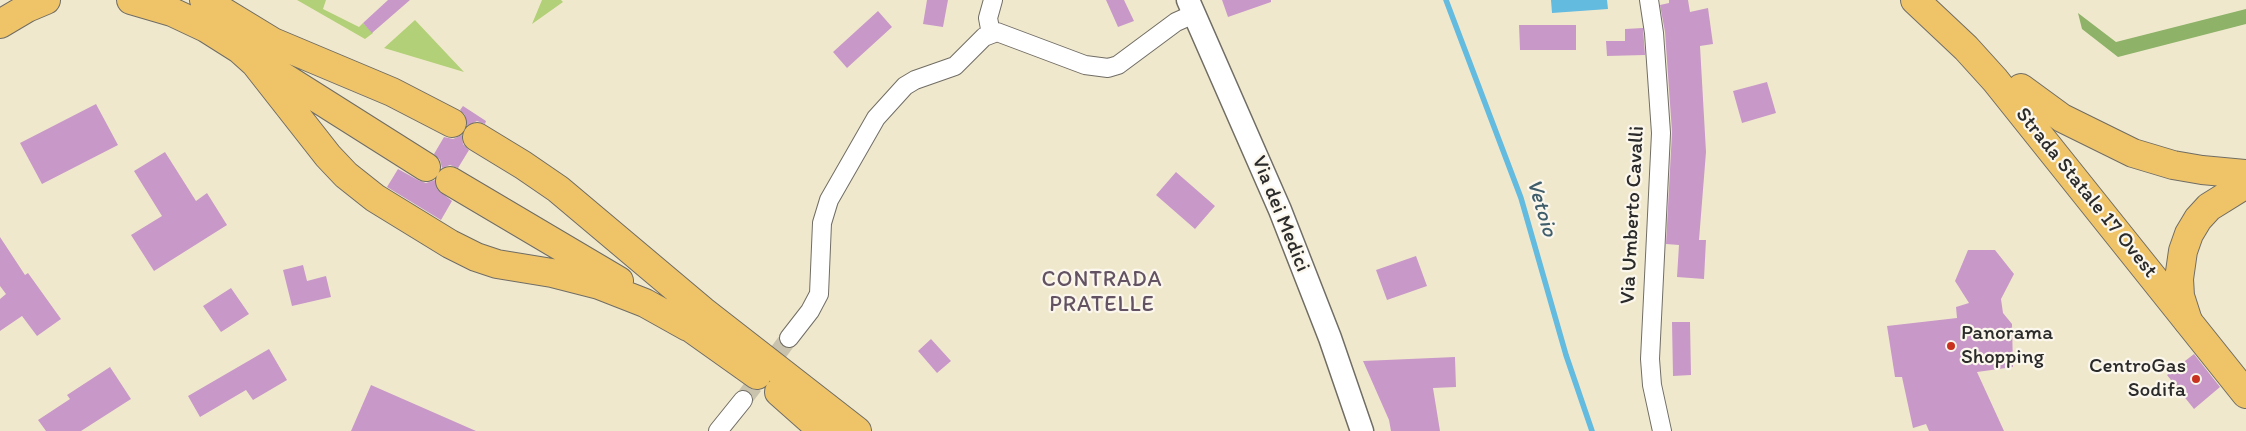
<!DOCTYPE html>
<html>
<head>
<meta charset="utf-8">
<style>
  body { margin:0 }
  canvas { display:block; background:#f0e8cd }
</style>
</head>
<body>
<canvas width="2246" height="431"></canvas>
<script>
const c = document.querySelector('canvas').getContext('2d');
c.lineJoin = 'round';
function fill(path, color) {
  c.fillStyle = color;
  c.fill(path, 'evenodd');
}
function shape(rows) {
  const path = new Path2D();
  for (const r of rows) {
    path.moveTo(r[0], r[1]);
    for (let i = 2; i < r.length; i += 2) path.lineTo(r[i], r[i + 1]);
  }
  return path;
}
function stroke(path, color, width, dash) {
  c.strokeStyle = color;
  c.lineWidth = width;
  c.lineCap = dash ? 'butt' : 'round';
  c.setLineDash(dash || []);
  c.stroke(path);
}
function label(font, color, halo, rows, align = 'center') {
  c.font = font + ' Itim,sans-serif';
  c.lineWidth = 4.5;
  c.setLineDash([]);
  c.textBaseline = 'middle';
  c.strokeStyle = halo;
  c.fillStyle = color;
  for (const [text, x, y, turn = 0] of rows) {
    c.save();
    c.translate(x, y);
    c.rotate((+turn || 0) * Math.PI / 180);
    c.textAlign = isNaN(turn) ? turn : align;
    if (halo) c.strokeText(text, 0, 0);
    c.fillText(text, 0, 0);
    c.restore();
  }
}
fill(shape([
  [297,0,326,0,323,9,359,27,363,23,373,33,365,39],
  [542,0,561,0,563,2,532,24],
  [415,20,464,72,384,48]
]), '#b2d077');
fill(shape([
  [2246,9,2246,24,2118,57,2082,29,2078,13,2116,42]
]), '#8db268');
fill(shape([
  [1551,0,1607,0,1608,9,1552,13]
]), '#63bbe0');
stroke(shape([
  [1446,0,1521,198,1566,355,1592,431]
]), '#63bbe0', 5.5);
fill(shape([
  [388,0,410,0,372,33,363,23],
  [927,0,948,0,943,27,923,24],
  [1106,0,1124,0,1134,21,1118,27],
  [1222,0,1271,0,1271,2,1228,17],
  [1669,0,1688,0,1690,12,1708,8,1713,44,1700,46,1706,152,1699,240,1706,240,1704,279,1677,277,1679,245,1666,244,1672,132,1665,32,1660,5,1669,3],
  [878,11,892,27,847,68,833,52],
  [1519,25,1576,25,1576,50,1520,50],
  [1643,28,1645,55,1607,56,1606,41,1625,41,1625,29],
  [1767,82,1776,113,1742,123,1733,91],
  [96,104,118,145,42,184,20,143],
  [463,106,486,121,485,124,477,121,467,126,465,115,460,110],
  [462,135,463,144,469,150,458,168,450,165,442,168,440,160,434,154,444,137,453,139],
  [165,152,196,201,207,193,227,225,154,271,131,235,162,216,134,171],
  [398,169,418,180,426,183,435,180,437,189,452,201,441,220,387,187],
  [1176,172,1215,206,1195,229,1156,195],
  [0,237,25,275,28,273,61,319,37,336,22,316,0,331,0,299,6,294,0,286],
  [1968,250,1995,250,2014,274,2001,299,2003,313,2012,324,2013,367,1977,372,2004,431,1929,431,1926,424,1913,428,1902,377,1895,377,1887,326,1957,318,1956,307,1969,303,1955,281],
  [1416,256,1427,286,1387,300,1376,270],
  [303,265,307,281,326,276,331,297,292,306,283,270],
  [231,288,249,314,221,332,203,306],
  [1672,322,1690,322,1691,375,1673,376],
  [931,339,951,361,937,373,918,351],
  [269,349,287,380,253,400,246,390,200,417,188,396],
  [2194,354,2220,387,2194,409,2167,375],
  [1455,357,1456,387,1433,388,1440,431,1391,431,1389,420,1363,361],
  [110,367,131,399,81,431,46,431,38,420,70,399,67,395],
  [371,385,476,431,351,431]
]), '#c899c8');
stroke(shape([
  [743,400,789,338]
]), '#c9c2ad', 18, [18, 9]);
const minor = shape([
  [1649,0,1654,33,1661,133,1650,359,1652,385,1662,431],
  [991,34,988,18,993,0],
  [789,338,810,311,819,294,822,223,829,200,876,118,905,86,915,80,955,66,984,37,997,32,1085,65,1108,68,1118,65,1176,22,1194,14],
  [718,431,743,400]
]);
const tertiary = shape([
  [1188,0,1280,210,1330,338,1362,431]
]);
const primary = shape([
  [1915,0,1966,48,1995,80,2246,394]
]);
const trunk = shape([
  [2021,88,2062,118,2133,153,2173,165,2202,170,2246,174],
  [2188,321,2180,296,2179,279,2183,251,2189,234,2198,219,2209,207,2246,184]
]);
const motorway = shape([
  [131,0,172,12,206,28,426,167],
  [204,0,273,42,392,92,452,123],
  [0,24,27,8,46,0],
  [235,45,255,63,328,156,346,175,375,198,450,244,476,257,497,264,552,273,599,285,645,303,688,327],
  [477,137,523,165,558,189,703,311,857,431],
  [450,181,619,281],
  [674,316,757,375],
  [779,392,823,431]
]);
stroke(minor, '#706d64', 20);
stroke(tertiary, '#706d64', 25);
stroke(primary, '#706d64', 30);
stroke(trunk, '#706d64', 30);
stroke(motorway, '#706d64', 30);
stroke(minor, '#fff', 18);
stroke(tertiary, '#fff', 22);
stroke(primary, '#efc469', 28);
stroke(trunk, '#efc469', 28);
stroke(motorway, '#efc469', 28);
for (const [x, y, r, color] of [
  [1951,346,5,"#c8321e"],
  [2196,379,5,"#c8321e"]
]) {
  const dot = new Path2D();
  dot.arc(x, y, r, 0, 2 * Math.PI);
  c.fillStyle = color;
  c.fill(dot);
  stroke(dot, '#fbf7ec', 2);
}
label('21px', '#2b2b2b', '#fbf7ec', [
  ["Strada Statale 17 Ovest",2086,193,51],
  ["Via dei Medici",1280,214,68],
  ["Via Umberto Cavalli",1633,215,-87]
]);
label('21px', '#2b2b2b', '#fbf7ec', [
  ["Panorama",1961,334],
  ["Shopping",1961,358],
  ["CentroGas",2186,367,"right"],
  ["Sodifa",2186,391,"right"]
], 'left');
label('italic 22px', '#3f5d6a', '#fbf7ec', [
  ["Vetoio",1541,208,73]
]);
c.letterSpacing = '1px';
label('22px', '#625262', '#fbf7ec', [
  ["CONTRADA",1102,280],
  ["PRATELLE",1102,305]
]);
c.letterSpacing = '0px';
</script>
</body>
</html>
